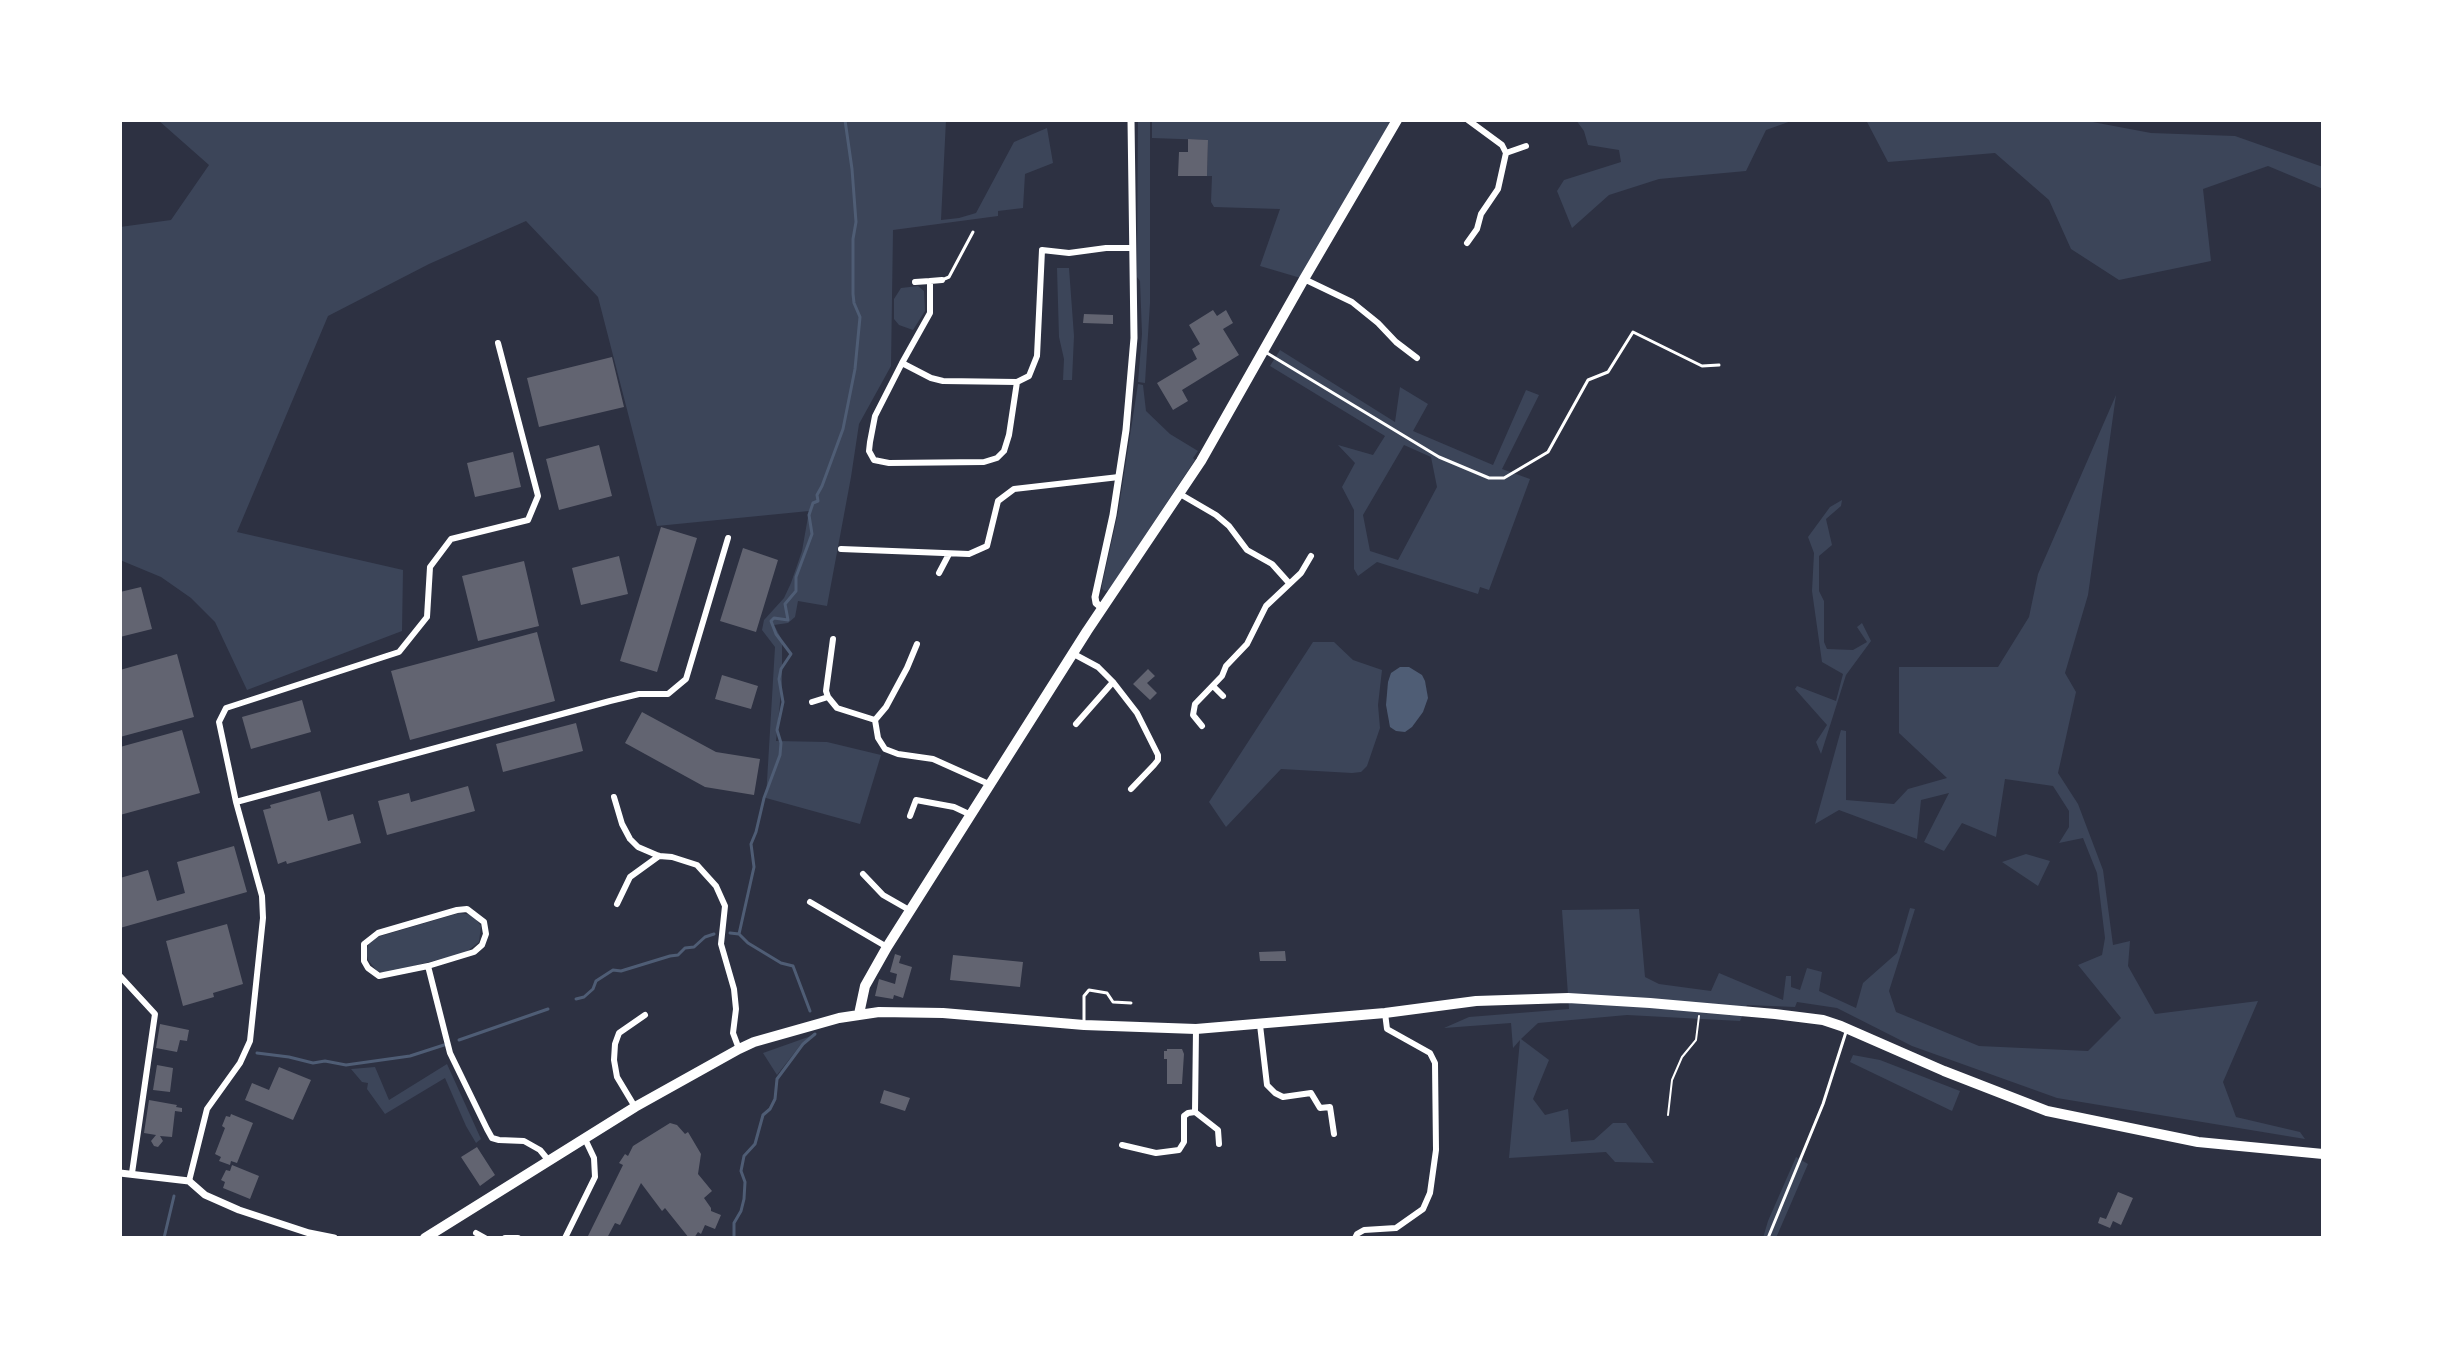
<!DOCTYPE html>
<html>
<head>
<meta charset="utf-8">
<style>
  body { margin:0 }
  #map { position:relative; width:2443px; height:1358px; overflow:hidden; background:#2d3142; font-family:Arial,sans-serif }
  canvas { display:block }
  .frame { position:absolute; inset:0; border:122px solid #fff; pointer-events:none }
</style>
</head>
<body>
<div id="map">
<canvas width="2443" height="1358"></canvas>
<div class="frame"></div>
</div>
<script>
const c = document.querySelector('canvas').getContext('2d');
c.lineJoin = 'round';
function fill(path, color) {
  c.fillStyle = color;
  c.fill(path, 'evenodd');
}
function shape(rows) {
  const path = new Path2D();
  for (const r of rows) {
    path.moveTo(r[0], r[1]);
    for (let i = 2; i < r.length; i += 2) path.lineTo(r[i], r[i + 1]);
  }
  return path;
}
function stroke(path, color, width, dash) {
  c.strokeStyle = color;
  c.lineWidth = width;
  c.lineCap = dash ? 'butt' : 'round';
  c.setLineDash(dash || []);
  c.stroke(path);
}
fill(shape([
  [158,120,946,120,941,220,959,218,976,213,1014,142,1047,128,1053,163,1025,174,1023,208,998,211,998,216,893,230,891,366,859,424,851,477,827,606,798,601,795,617,788,623,774,625,782,640,782,683,776,741,827,742,881,755,860,824,766,798,775,647,762,630,764,620,784,598,791,583,802,551,809,511,657,526,598,297,526,221,429,264,328,316,237,532,403,570,402,631,247,690,215,622,191,598,161,577,120,560,120,227,171,220,209,165],
  [1138,120,1150,120,1150,303,1145,383,1138,382,1142,334,1140,281,1137,277],
  [1152,120,1397,120,1304,279,1260,266,1280,209,1214,207,1211,202,1212,176,1207,176,1208,140,1152,138],
  [1576,120,1794,120,1766,130,1746,171,1659,179,1609,195,1572,228,1557,191,1564,180,1621,162,1619,150,1588,145,1584,131],
  [1866,120,2082,120,2151,133,2235,136,2323,167,2323,189,2268,166,2203,189,2211,261,2119,280,2071,249,2049,200,1995,153,1888,162],
  [1057,268,1069,268,1074,336,1072,380,1063,380,1064,359,1059,337],
  [918,286,924,291,925,311,913,330,899,325,894,319,894,299,901,288],
  [1280,350,1395,422,1400,387,1428,404,1413,431,1493,465,1526,390,1539,395,1502,469,1530,479,1489,590,1480,587,1478,594,1377,562,1358,576,1354,569,1354,510,1342,487,1355,463,1338,445,1373,455,1385,436,1270,366],
  [1404,445,1431,457,1437,487,1398,560,1370,551,1363,515],
  [1138,384,1143,385,1146,411,1170,434,1198,451,1193,458,1195,460,1109,590,1105,591,1102,589,1102,585,1118,513],
  [2116,395,2088,595,2065,673,2076,692,2058,773,2078,804,2103,870,2113,945,2130,941,2128,966,2155,1014,2258,1001,2223,1082,2236,1117,2300,1132,2305,1139,2057,1098,1912,1046,1837,1008,1797,1002,1795,1007,1747,1005,1740,1021,1627,1015,1538,1023,1521,1039,1549,1060,1533,1099,1545,1115,1568,1109,1571,1142,1594,1140,1613,1123,1626,1123,1654,1163,1615,1162,1606,1152,1509,1158,1520,1040,1513,1048,1511,1023,1444,1028,1469,1017,1569,1009,1562,910,1639,909,1645,977,1659,984,1711,991,1719,973,1783,1000,1786,976,1791,976,1791,987,1800,990,1807,968,1822,972,1819,991,1856,1008,1863,983,1897,953,1910,908,1915,909,1889,991,1896,1012,1979,1046,2088,1051,2121,1018,2078,965,2102,955,2105,938,2097,873,2083,838,2059,843,2069,827,2069,811,2053,786,2005,779,1996,837,1962,823,1944,851,1924,842,1949,793,1921,800,1917,839,1839,810,1815,824,1841,730,1846,731,1846,800,1894,804,1908,789,1947,778,1899,733,1899,667,1998,667,2029,617,2038,574],
  [1842,500,1841,506,1826,519,1832,545,1819,556,1819,591,1824,601,1824,642,1827,649,1853,650,1867,642,1857,627,1862,623,1871,641,1846,675,1821,754,1816,742,1827,725,1795,689,1797,686,1836,701,1843,674,1822,662,1812,591,1814,553,1808,537,1830,507],
  [1313,642,1334,642,1353,660,1382,670,1378,705,1380,728,1367,766,1361,772,1352,773,1281,769,1226,827,1209,802],
  [2026,854,2050,861,2038,886,2002,862],
  [459,913,473,915,481,926,479,942,465,953,386,973,377,971,368,960,366,952,369,943,374,938],
  [811,1036,802,1043,777,1075,763,1053],
  [1853,1055,1880,1060,1960,1091,1952,1111,1850,1062],
  [447,1064,481,1139,476,1143,466,1126,445,1078,385,1114,367,1089,368,1083,362,1082,351,1069,375,1067,389,1100],
  [1796,1157,1808,1164,1776,1238,1763,1238,1768,1221]
]), '#3c4559');
fill(shape([
  [1400,667,1409,667,1422,675,1425,681,1428,698,1423,712,1412,727,1405,732,1396,731,1390,727,1386,705,1388,682,1391,673]
]), '#4f5d75');
stroke(shape([
  [730,933,739,934,754,867,751,844,756,832,764,798,780,755,781,743,777,730,783,702,779,679,781,669,791,654,776,634,771,621,774,618,788,620,785,604,796,591,796,577,812,534,809,515,813,503,818,501,817,495,822,486,843,429,855,369,860,317,854,303,853,294,853,239,856,222,852,169,845,120],
  [739,934,748,943,781,963,793,966,810,1011],
  [576,999,584,997,593,989,596,981,613,970,621,971,670,956,678,955,685,948,694,947,705,937,714,934],
  [459,1040,548,1009],
  [257,1053,289,1057,313,1063,325,1061,346,1065,410,1056,444,1045],
  [164,1238,174,1196],
  [734,1238,734,1223,741,1211,744,1199,745,1182,741,1171,744,1156,755,1144,763,1115,770,1109,775,1099,777,1079,803,1044,815,1034]
]), '#4f5d75', 3);
fill(shape([
  [1188,139,1208,140,1207,176,1178,176,1179,152,1188,152],
  [1213,310,1217,316,1226,310,1233,323,1223,329,1239,355,1182,390,1188,401,1173,410,1157,383,1197,359,1192,349,1200,344,1189,325],
  [1084,314,1113,315,1113,324,1083,323],
  [612,357,624,407,539,427,527,378],
  [599,445,612,496,559,510,546,459],
  [513,452,521,487,475,497,467,463],
  [661,527,697,538,657,672,620,661],
  [743,548,778,560,756,632,720,621],
  [619,556,628,594,581,605,572,568],
  [524,561,539,626,478,641,462,576],
  [141,587,152,629,120,637,120,592],
  [537,632,555,701,410,740,391,671],
  [177,654,194,717,120,737,120,670],
  [1148,669,1155,676,1147,683,1157,693,1150,700,1133,684],
  [722,675,758,686,751,709,715,699],
  [302,700,311,732,251,749,242,717],
  [642,712,716,752,760,759,754,795,705,787,625,743],
  [576,723,583,751,503,772,496,744],
  [182,730,200,793,120,815,120,747],
  [468,786,475,811,387,835,378,801,409,793,411,802],
  [320,791,328,821,353,814,361,843,287,864,286,861,278,864,263,810,271,808,270,805],
  [234,846,247,892,120,928,120,878,148,870,157,901,185,893,177,862],
  [227,924,243,984,213,993,214,997,183,1006,166,941],
  [1285,951,1286,961,1260,961,1259,952],
  [895,954,901,956,899,963,912,967,903,998,894,995,893,999,875,996,879,979,895,984,897,974,890,972],
  [953,955,1023,962,1020,987,950,980],
  [160,1024,189,1030,187,1041,180,1040,177,1052,156,1048],
  [1167,1049,1182,1049,1184,1054,1182,1084,1167,1084,1167,1059,1164,1059,1164,1051,1167,1051],
  [157,1065,173,1068,170,1092,153,1090],
  [279,1067,311,1080,293,1120,245,1100,252,1083,269,1090],
  [884,1090,910,1098,905,1111,880,1103],
  [149,1100,177,1105,176,1107,182,1108,182,1112,175,1111,172,1137,160,1136,163,1141,158,1147,154,1146,151,1141,156,1135,144,1133],
  [231,1114,253,1123,237,1163,231,1161,230,1165,219,1161,221,1157,215,1154,225,1128,222,1126,226,1116,230,1117],
  [670,1123,677,1125,685,1134,688,1132,701,1154,698,1174,712,1191,704,1198,711,1208,711,1211,721,1215,715,1229,705,1225,701,1234,698,1232,694,1238,689,1238,665,1208,662,1211,641,1183,620,1225,615,1223,607,1238,587,1238,623,1165,619,1163,625,1154,628,1156,633,1146],
  [477,1147,495,1175,480,1186,461,1157],
  [232,1165,259,1176,250,1199,223,1188,225,1182,221,1180,226,1170,230,1171],
  [2118,1192,2133,1198,2121,1225,2113,1221,2110,1228,2098,1223,2100,1217,2106,1219]
]), '#626471');
stroke(shape([
  [1668,1115,1672,1080,1682,1057,1696,1040,1699,1016]
]), '#fff', 2);
stroke(shape([
  [942,280,949,277,973,232],
  [1267,353,1439,457,1489,478,1504,478,1548,452,1588,380,1608,372,1633,332,1702,366,1719,365],
  [1084,1022,1084,996,1089,990,1107,993,1113,1002,1131,1003],
  [1768,1238,1823,1104,1846,1032]
]), '#fff', 3);
stroke(shape([
  [1506,153,1526,146],
  [1467,243,1477,229,1481,214,1498,189,1506,153,1502,145,1468,120],
  [1304,279,1352,302,1378,323,1396,342,1417,358],
  [942,280,930,281,930,313,902,363,931,378,943,381,1017,382,1029,376,1037,356,1042,250,1069,253,1106,248,1132,248],
  [915,282,930,281],
  [902,363,875,416,870,442,869,451,874,460,889,463,984,462,997,458,1004,451,1009,435,1017,382],
  [1180,494,1216,515,1229,526,1247,550,1272,564,1289,583],
  [841,549,969,554,987,546,998,501,1014,489,1119,477],
  [939,573,949,554],
  [833,639,826,691,828,697,837,708,875,720],
  [917,644,907,668,886,707,875,720,878,738,885,749,898,754,933,759,991,785],
  [1072,653,1098,667,1113,682,1137,713,1158,755,1158,760,1154,765,1131,789],
  [1213,686,1223,696],
  [812,702,828,697],
  [1076,724,1113,682],
  [1202,726,1193,715,1195,704,1222,676,1226,666,1247,644,1266,606,1301,573,1311,556],
  [614,797,622,824,630,839,638,847,659,856,672,857,697,865,716,886,725,906,721,944,734,989,736,1009,733,1033,739,1049],
  [236,802,610,701,639,694,668,694,686,679,728,538],
  [910,816,916,800,954,807,971,815],
  [863,874,883,895,911,911],
  [810,902,887,947],
  [617,904,630,877,659,856],
  [428,966,474,952,482,945,486,934,484,922,467,909,457,910,378,933,364,944,364,961,368,968,379,976,428,966,450,1053,487,1129,492,1138,499,1140,524,1141,540,1150,549,1161],
  [120,976,155,1014,132,1173],
  [1260,1025,1267,1085,1275,1093,1283,1097,1311,1093,1320,1108,1330,1107,1334,1134],
  [1196,1029,1195,1112,1218,1130,1219,1144],
  [635,1107,617,1077,614,1060,615,1044,619,1033,645,1015],
  [1122,1145,1156,1153,1179,1150,1184,1142,1184,1116,1188,1113,1195,1112],
  [189,1181,207,1109,240,1063,250,1041,263,918,262,896,236,802,219,722,226,708,399,652,427,617,430,567,451,539,528,520,538,496,498,343],
  [476,1233,485,1238],
  [505,1238,518,1238],
  [565,1238,595,1177,594,1158,585,1139],
  [1355,1238,1357,1234,1364,1230,1396,1228,1423,1209,1430,1193,1436,1150,1435,1063,1430,1053,1387,1029,1385,1013]
]), '#fff', 6);
stroke(shape([
  [1102,608,1096,603,1095,597,1113,515,1126,430,1134,338,1131,120],
  [120,1173,189,1181,205,1195,239,1210,309,1233,334,1238]
]), '#fff', 7);
stroke(shape([
  [859,1014,865,986,887,947,1087,631,1201,461,1304,279,1397,120],
  [425,1238,635,1107,739,1049,754,1042,839,1018,879,1012,943,1013,1084,1025,1196,1029,1385,1013,1476,1001,1568,998,1650,1003,1775,1014,1823,1020,1841,1026,1944,1071,2047,1111,2198,1142,2323,1154]
]), '#fff', 10);
</script>
</body>
</html>
